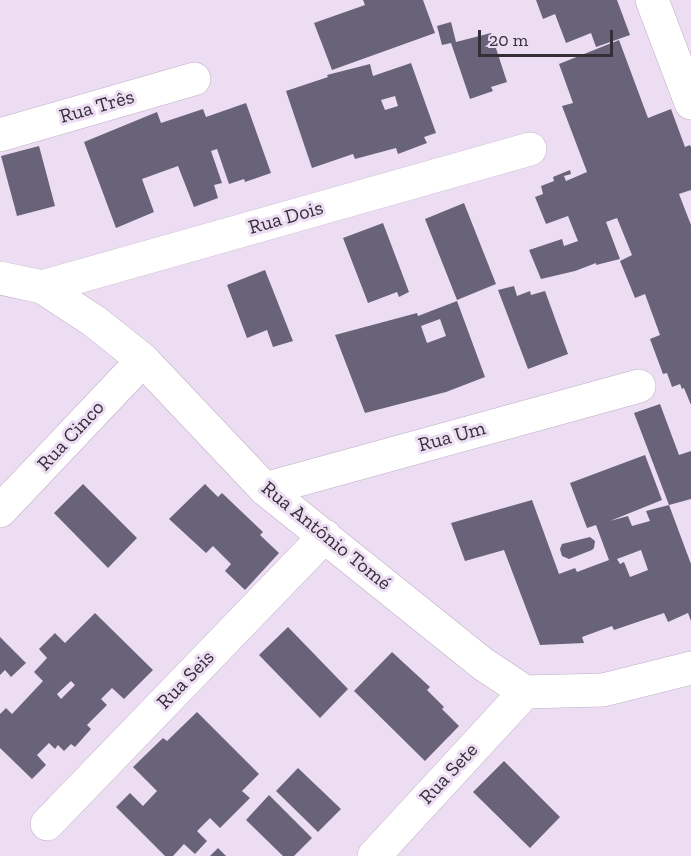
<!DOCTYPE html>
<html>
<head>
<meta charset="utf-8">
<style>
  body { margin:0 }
  #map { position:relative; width:691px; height:856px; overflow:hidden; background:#edddf3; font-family:"Zilla Slab",serif }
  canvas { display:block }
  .scale { position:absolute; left:478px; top:30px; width:135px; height:27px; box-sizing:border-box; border:3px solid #342e36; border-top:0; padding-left:8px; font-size:18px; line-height:21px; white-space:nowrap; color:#342e36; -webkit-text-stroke:4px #edddf3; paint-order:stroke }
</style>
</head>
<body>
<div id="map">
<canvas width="691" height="856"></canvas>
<div class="scale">20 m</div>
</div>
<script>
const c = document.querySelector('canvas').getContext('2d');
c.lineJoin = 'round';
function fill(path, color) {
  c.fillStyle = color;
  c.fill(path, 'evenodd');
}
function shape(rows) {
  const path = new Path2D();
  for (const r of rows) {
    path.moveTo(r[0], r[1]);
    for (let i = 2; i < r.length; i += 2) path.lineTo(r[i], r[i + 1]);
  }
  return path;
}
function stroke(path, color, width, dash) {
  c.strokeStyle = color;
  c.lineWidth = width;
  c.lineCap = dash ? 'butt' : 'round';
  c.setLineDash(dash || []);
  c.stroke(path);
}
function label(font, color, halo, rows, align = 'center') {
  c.font = font + ' "Zilla Slab",serif';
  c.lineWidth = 6;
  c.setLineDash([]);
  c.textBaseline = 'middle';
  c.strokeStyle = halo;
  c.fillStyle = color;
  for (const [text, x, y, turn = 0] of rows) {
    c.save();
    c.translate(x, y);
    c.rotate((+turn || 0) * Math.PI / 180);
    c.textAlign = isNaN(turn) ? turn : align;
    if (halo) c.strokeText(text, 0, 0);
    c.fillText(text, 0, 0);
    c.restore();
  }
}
fill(shape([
  [363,0,423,0,435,33,332,70,314,23,365,5],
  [536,0,617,0,630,35,596,47,591,33,566,43,555,14,543,19],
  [451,22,456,42,491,33,507,82,491,87,493,91,470,99,451,43,442,45,437,26],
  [619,40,648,118,671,109,685,147,690,145,691,147,691,190,679,194,691,225,691,405,684,388,682,389,680,384,672,387,667,373,663,374,650,339,660,335,645,294,635,298,620,261,632,255,617,218,606,222,620,259,596,265,596,263,575,271,541,279,529,250,562,239,564,246,578,241,568,216,546,224,535,197,543,194,541,186,554,181,553,177,570,170,571,174,564,176,566,181,587,172,562,106,573,103,559,64],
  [411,63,436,133,424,137,427,143,398,154,396,148,355,159,353,154,312,168,286,91,328,77,327,75,370,64,373,76],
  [395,96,398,106,385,110,381,100],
  [246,103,271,173,245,182,244,179,229,184,217,149,211,151,222,183,214,185,218,198,194,207,178,166,142,179,154,212,116,228,84,142,157,112,161,123,203,109,206,117],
  [39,146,55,206,17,216,1,156],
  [464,203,496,284,457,300,425,219],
  [383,223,409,292,399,297,397,292,368,303,343,238],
  [265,270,293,341,273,347,267,330,247,338,227,285],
  [514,286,517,296,530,291,531,295,545,291,568,354,528,369,498,290],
  [457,301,485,377,446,392,365,413,335,335,417,313,418,316],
  [440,319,446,336,427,343,421,326],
  [660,404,679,455,691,451,691,499,669,505,691,564,691,621,688,613,668,622,664,613,614,630,612,626,582,637,584,643,540,645,504,550,465,561,451,523,532,500,559,574,575,568,577,572,609,560,596,525,587,528,570,483,645,455,662,500,610,521,628,516,632,526,650,521,646,511,669,505,634,413],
  [641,550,648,570,630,577,624,562,620,564,617,559],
  [83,484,137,538,108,568,54,513],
  [205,484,218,497,222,493,263,532,260,535,279,553,245,590,225,571,231,564,213,546,206,553,169,519],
  [590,537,595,541,594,548,592,550,569,559,562,556,560,549,562,544],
  [95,613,153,670,124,699,112,688,101,699,107,705,87,725,91,729,75,747,71,744,64,751,58,745,55,749,49,743,37,755,46,765,32,779,0,748,0,714,6,708,12,714,43,681,34,672,47,658,39,649,55,633,65,643],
  [71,681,75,685,61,699,57,694],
  [288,627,348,689,320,718,259,655],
  [0,637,26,663,11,677,5,670,0,675],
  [392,652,430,687,427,690,444,707,442,709,459,726,425,761,354,691],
  [197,712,259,774,242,791,250,798,220,828,210,818,197,831,207,841,195,854,184,844,173,856,165,856,116,807,130,793,143,806,157,791,133,767,163,738,167,741],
  [504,761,560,817,530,848,473,792],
  [298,768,341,809,318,832,276,791],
  [269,795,312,838,294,856,283,856,246,820],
  [218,848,226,856,210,856]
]), '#686379');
const minor = shape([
  [652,0,691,103],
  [0,135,194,79],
  [0,278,42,287,94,321,143,360,265,489,483,664,525,692,603,690,691,668],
  [42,287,530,149],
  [265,489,639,386],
  [0,511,143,360],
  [47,824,325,536],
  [374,856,525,692]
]);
stroke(minor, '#bfafc5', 34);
stroke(minor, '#fff', 33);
label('20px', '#342e36', '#edddf3', [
  ["Rua Três",97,107,-16],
  ["Rua Dois",286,218,-16],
  ["Rua Cinco",71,436,-47],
  ["Rua Um",452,437,-15],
  ["Rua Antônio Tomé",326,536,39],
  ["Rua Seis",186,680,-46],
  ["Rua Sete",449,774,-47]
]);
</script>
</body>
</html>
